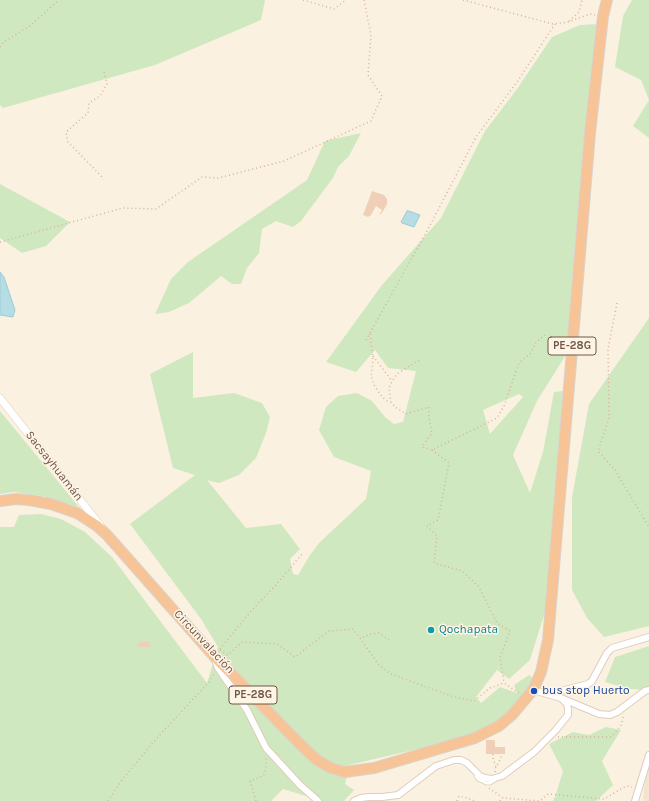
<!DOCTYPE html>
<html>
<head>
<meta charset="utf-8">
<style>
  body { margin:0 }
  canvas { display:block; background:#fbf1e0 }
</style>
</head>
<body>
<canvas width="649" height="801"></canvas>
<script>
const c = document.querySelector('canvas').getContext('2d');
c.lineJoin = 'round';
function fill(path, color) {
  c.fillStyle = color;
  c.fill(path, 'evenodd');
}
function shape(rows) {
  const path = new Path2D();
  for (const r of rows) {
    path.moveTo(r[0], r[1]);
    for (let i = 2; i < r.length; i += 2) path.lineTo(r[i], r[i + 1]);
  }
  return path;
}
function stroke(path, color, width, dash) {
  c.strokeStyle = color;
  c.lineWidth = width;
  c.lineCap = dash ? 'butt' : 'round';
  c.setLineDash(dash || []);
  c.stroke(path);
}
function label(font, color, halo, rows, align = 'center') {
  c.font = font + ' Karla,sans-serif';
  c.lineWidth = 3;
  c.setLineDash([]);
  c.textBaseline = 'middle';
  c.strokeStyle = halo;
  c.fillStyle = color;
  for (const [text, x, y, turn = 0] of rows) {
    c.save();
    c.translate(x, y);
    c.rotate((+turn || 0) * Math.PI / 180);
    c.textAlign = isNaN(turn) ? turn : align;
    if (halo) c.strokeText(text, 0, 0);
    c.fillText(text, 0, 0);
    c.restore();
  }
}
fill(shape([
  [649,764,649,801,643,801,646,770]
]), '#f3e3cf');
fill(shape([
  [0,0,265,0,261,20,155,65,3,108,0,105],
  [632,0,649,0,649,138,633,126,649,100,641,80,615,67,623,16],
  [599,24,567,353,537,401,513,455,530,493,543,452,554,392,563,391,548,602,530,660,509,679,497,670,476,697,481,703,500,687,517,693,514,685,529,675,535,680,518,705,489,728,452,741,349,765,345,784,354,790,344,801,322,801,283,789,271,801,0,801,0,527,14,527,19,515,41,514,61,519,85,532,112,557,207,683,218,647,201,619,130,524,195,475,173,468,150,374,193,352,193,398,234,393,262,403,270,417,266,433,256,458,239,475,219,483,207,480,246,528,281,524,300,549,290,559,293,574,298,575,310,555,319,543,366,499,371,471,334,457,319,430,326,407,338,396,357,393,372,401,385,417,394,424,403,422,416,371,388,368,375,350,356,372,326,362,382,285,441,218,485,131,517,89,552,37,580,25],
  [519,394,523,397,490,434,483,410],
  [361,133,349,156,338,167,333,178,301,221,293,227,276,221,262,229,259,253,247,268,241,284,232,284,221,276,189,303,169,312,155,314,171,279,188,262,307,180,325,141],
  [0,184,70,222,46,246,22,253,0,238],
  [649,318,649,626,604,637,587,618,572,590,572,497,589,404],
  [0,411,79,507,43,496,14,492,0,494],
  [649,646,649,689,646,690,630,689,605,682,615,657],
  [606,727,621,730,602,761,613,785,596,801,553,801,555,797,563,771,549,744,573,732,589,735]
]), '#d0e8c0');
const water = shape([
  [407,211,409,211,420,215,414,227,402,223,401,222,407,211],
  [0,272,4,277,15,310,13,317,0,315,0,272]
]);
fill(water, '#b6dde4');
stroke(water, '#9cccd5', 1);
fill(shape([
  [372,191,384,195,387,199,387,204,382,213,379,215,382,210,376,206,371,215,368,217,363,215],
  [148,641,151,647,138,647,138,643],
  [486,740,495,740,495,747,505,747,505,754,486,754]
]), '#f0cfb8');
const service = shape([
  [476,776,478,779,486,783,490,783,495,780]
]);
const minor = shape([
  [215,660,218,668,247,710,266,748,300,785,318,801],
  [533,690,561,698,599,714,610,715,617,712,645,691,649,690],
  [549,694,588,684,592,681,607,653,612,648,649,637],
  [354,801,361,798,369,797,382,797,398,795,436,766,454,760,461,760,467,763,480,776,485,778,492,779,502,776,534,752,555,731,568,715,568,709,567,704,561,698],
  [635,801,649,755]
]);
const tertiary = shape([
  [0,398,100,525]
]);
const trunk = shape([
  [0,501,16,499,29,500,51,504,77,513,97,526,107,535,213,655,301,745,317,760,331,768,345,772,374,768,475,738,499,726,512,715,533,690,541,672,548,640,590,133,603,16,607,0]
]);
stroke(service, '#dfcdbd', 4.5);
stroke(minor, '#dfcdbd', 8);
stroke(tertiary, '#dfcdbd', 8);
stroke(trunk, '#dad3cf', 12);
stroke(shape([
  [303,0,334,9,346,0],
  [463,0,553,24,568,22,590,14,595,15],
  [569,21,579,12,582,0],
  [0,47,4,42,31,25,59,0],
  [104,72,107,84,100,96,89,103,88,113,66,132,68,142,104,179],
  [0,242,123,208,156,209,202,177,218,178,284,161,371,121,382,96,368,75,371,35,364,0],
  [617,303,608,349,609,418,598,451,615,470,649,527],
  [370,334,373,360,371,376,374,385,382,397,390,403],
  [366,340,426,233,476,137,517,82,555,24],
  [373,356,392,381],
  [419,360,397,374,392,381,389,389,391,402,395,407,406,414,429,407,429,418,432,433,422,447,432,450,497,418,504,406,519,363,531,353,536,342,545,335],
  [432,450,449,463,438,520,427,526,437,536,434,563,462,571,479,587,497,623,510,631,500,657,504,683],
  [389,640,379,633,371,634,360,638,378,664,391,674,454,697,474,701,490,688,504,683,519,693],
  [220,649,251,611,276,585,302,554],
  [220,650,228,655,242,642,277,644,295,657,329,631,353,629,360,638],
  [558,737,611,737,621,726,624,714],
  [493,754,493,758,496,767],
  [495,772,495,769,501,758,502,754],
  [489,788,503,798,540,801,548,794,604,799,621,789,627,786,632,787],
  [108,801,122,780,156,739,209,682,214,674],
  [256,801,250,781,263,776,265,773,266,767,266,758],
  [457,801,459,796,467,798,475,801],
  [500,801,503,798]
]), '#d4b39c', 1.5, [1, 3]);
stroke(service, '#fff', 3);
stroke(minor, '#fff', 6);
stroke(tertiary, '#fff', 7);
stroke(trunk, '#f7c498', 10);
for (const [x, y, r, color] of [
  [431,630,4,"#0f9aa8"],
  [534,691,4,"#1a4fb4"]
]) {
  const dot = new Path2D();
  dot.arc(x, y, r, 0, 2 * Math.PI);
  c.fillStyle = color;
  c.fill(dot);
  stroke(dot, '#fff5e6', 1.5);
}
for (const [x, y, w] of [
  [572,346,48],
  [253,695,48]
]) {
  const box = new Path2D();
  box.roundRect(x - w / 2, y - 9, w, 18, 3);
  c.fillStyle = '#fff5e6';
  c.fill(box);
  stroke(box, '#715748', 1);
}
label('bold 11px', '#715748', null, [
  ["PE-28G",572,346],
  ["PE-28G",253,695]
]);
label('12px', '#715748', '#fff5e6', [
  ["Sacsayhuamán",54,466,52],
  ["Circunvalación",204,642,47]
]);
label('12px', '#0d838f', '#fff5e6', [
  ["Qochapata",439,630]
], 'left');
label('12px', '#164399', '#fff5e6', [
  ["bus stop Huerto",542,691]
], 'left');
</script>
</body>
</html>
